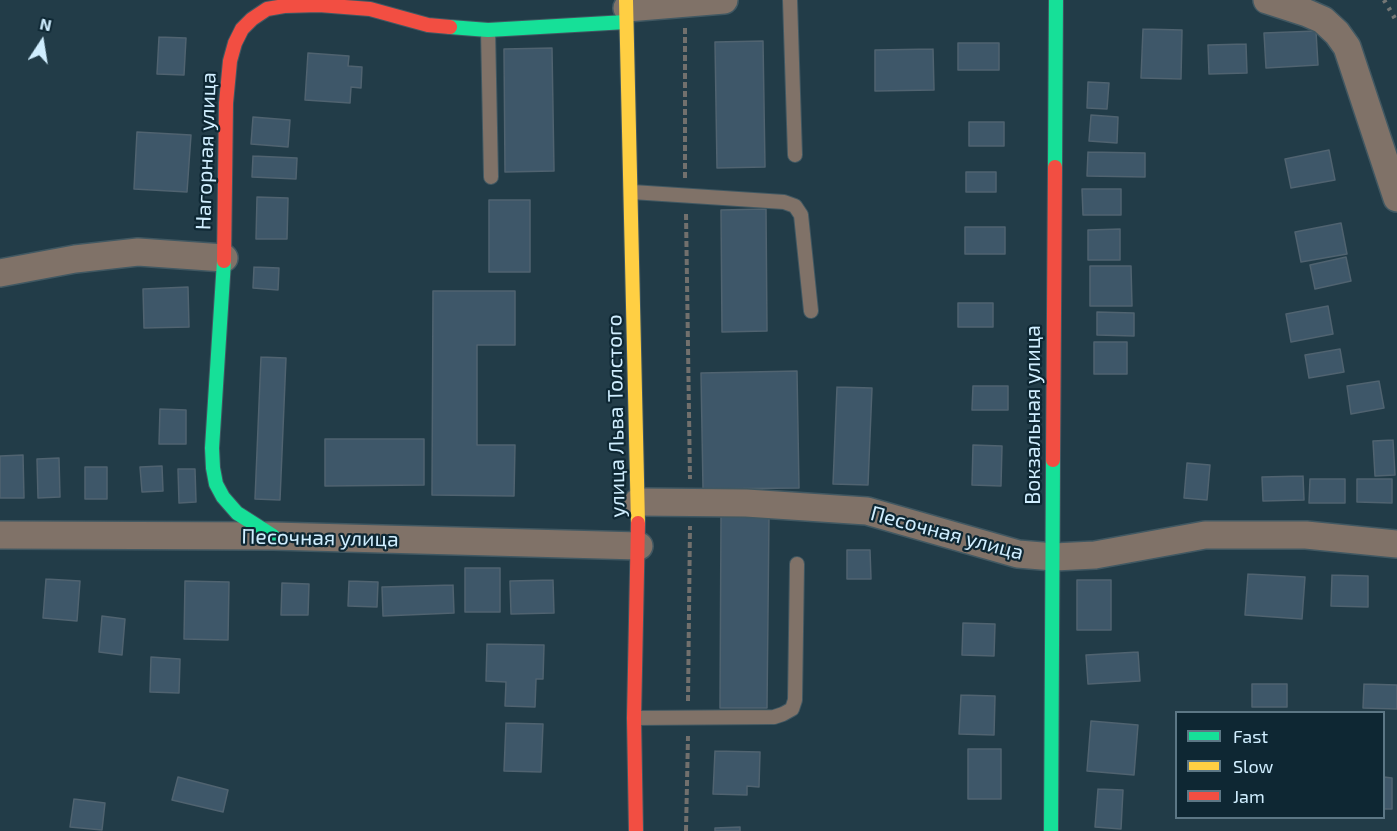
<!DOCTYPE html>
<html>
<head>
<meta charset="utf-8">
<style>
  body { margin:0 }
  #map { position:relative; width:1397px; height:831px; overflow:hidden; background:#223c48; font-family:"Exo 2",sans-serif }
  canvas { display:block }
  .legend { position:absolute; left:1175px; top:711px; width:210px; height:108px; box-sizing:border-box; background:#0e2733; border:2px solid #5c7785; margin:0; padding:8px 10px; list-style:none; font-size:18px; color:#d0eeff }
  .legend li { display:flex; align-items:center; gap:12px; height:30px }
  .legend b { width:30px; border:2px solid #5c7785 }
  .north { position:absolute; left:12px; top:12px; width:60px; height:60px; -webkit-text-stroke:4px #0e2733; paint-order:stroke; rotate:12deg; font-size:16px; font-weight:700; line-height:24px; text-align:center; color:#d0eeff }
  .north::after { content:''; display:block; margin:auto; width:21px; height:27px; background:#d0eeff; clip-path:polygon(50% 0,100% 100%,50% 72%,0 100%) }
</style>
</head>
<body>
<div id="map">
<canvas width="1397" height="831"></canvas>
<ul class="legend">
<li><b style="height:8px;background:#16e098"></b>Fast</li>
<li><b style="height:8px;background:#ffcf43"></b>Slow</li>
<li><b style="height:8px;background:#f24e42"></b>Jam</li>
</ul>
<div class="north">N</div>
</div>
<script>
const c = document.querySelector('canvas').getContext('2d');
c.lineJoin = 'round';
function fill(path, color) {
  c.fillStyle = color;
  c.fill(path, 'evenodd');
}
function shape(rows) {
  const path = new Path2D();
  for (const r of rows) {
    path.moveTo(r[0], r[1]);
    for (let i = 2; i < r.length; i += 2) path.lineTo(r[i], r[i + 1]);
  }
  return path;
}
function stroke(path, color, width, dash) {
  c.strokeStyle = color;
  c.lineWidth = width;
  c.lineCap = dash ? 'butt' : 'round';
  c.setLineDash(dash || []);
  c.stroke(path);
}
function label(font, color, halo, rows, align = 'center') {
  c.font = font + ' "Exo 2",sans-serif';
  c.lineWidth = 4.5;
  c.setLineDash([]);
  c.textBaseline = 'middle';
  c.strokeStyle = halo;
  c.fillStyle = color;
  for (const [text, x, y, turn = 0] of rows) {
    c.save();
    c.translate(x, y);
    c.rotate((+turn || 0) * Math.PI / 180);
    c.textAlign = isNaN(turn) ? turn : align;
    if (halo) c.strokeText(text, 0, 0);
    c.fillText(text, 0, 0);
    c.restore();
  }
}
const building = shape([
  [1143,29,1182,30,1181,79,1141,78,1143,29],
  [1316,31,1318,65,1266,68,1264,33,1316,31],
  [159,37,186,38,184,75,157,74,159,37],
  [763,41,765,167,717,168,715,42,763,41],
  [958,43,999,43,999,70,958,70,958,43],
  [1246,44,1247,73,1209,74,1208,45,1246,44],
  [552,48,554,171,505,172,504,49,552,48],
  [933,49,934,90,875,91,875,50,933,49],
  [308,53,349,56,348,66,362,67,361,88,351,87,350,103,305,100,308,53],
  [1088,82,1109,83,1107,109,1087,108,1088,82],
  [1091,115,1118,117,1117,143,1089,141,1091,115],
  [253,117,290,120,288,147,251,144,253,117],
  [969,122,1004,122,1004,146,969,146,969,122],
  [137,132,191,135,187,192,134,189,137,132],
  [1329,150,1335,180,1291,188,1285,159,1329,150],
  [1088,152,1145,153,1145,177,1087,176,1088,152],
  [253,156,297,158,296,179,252,177,253,156],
  [966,172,996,172,996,192,966,192,966,172],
  [1082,189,1121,189,1121,215,1083,215,1082,189],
  [257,197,288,198,287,239,256,239,257,197],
  [489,200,530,200,530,272,489,272,489,200],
  [766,209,767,331,722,332,721,210,766,209],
  [1341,223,1347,254,1301,262,1295,232,1341,223],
  [965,227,1005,227,1005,254,965,254,965,227],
  [1120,229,1120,260,1088,260,1088,230,1120,229],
  [1346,257,1351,281,1315,289,1310,265,1346,257],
  [1090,266,1131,266,1132,306,1090,306,1090,266],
  [254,267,279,268,278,290,253,288,254,267],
  [188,287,189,327,144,328,143,289,188,287],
  [433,291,515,291,515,345,477,345,477,445,515,445,514,496,432,495,433,291],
  [958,303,993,303,993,327,958,327,958,303],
  [1328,306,1333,334,1291,342,1286,314,1328,306],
  [1097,312,1134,313,1134,336,1097,335,1097,312],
  [1094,342,1127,342,1127,374,1094,374,1094,342],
  [1340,349,1344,372,1309,378,1305,355,1340,349],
  [261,357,286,358,280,500,255,499,261,357],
  [797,371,799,488,703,489,701,373,797,371],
  [1379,381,1384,408,1351,414,1347,386,1379,381],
  [973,386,1008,386,1008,410,972,410,973,386],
  [837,387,872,388,868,485,833,484,837,387],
  [160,409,186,410,186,444,159,444,160,409],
  [325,439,424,439,424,485,325,486,325,439],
  [1393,440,1395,475,1375,476,1373,441,1393,440],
  [973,445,1002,446,1001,486,972,485,973,445],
  [23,455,24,498,0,498,0,456,23,455],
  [59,458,60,497,38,498,37,459,59,458],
  [1187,463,1210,465,1207,500,1184,498,1187,463],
  [162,466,163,491,142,492,140,467,162,466],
  [85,467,107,467,107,499,85,499,85,467],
  [178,469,195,469,196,502,179,503,178,469],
  [1303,476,1304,500,1263,501,1262,477,1303,476],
  [1310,479,1345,479,1345,503,1309,503,1310,479],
  [1357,479,1392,479,1392,503,1357,502,1357,479],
  [721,516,769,516,767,708,720,708,721,516],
  [847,550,870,550,871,579,847,579,847,550],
  [465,568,500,568,500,612,465,612,465,568],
  [1248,574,1305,577,1302,619,1245,615,1248,574],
  [1332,575,1368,576,1368,607,1331,606,1332,575],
  [46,579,80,581,77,621,43,618,46,579],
  [553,580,554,613,511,614,510,581,553,580],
  [1077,580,1111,580,1111,630,1077,630,1077,580],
  [185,581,229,582,228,640,184,639,185,581],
  [349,581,378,582,377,607,348,606,349,581],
  [282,583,309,584,308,615,281,615,282,583],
  [453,585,454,613,383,616,382,587,453,585],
  [102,616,125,619,122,655,99,652,102,616],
  [963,623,995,624,994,656,962,655,963,623],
  [487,644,544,645,543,679,536,679,535,707,505,706,506,682,486,681,487,644],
  [1138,652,1140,681,1088,684,1086,655,1138,652],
  [151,657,180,659,179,693,150,692,151,657],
  [1252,684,1287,684,1287,707,1252,707,1252,684],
  [1364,684,1397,685,1397,709,1363,708,1364,684],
  [961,695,995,696,994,735,959,734,961,695],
  [1091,721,1138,725,1134,775,1087,771,1091,721],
  [506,723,543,724,541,772,504,771,506,723],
  [968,749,1001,749,1001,799,968,799,968,749],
  [715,751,760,752,759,787,747,786,747,795,713,794,715,751],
  [178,777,228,790,223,812,172,800,178,777],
  [1384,777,1392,778,1392,809,1384,809,1384,777],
  [1098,789,1123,790,1121,829,1095,827,1098,789],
  [74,799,105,803,102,830,70,827,74,799],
  [740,827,740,831,715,831,715,828,740,827]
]);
fill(building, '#3e5769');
stroke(building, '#506370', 1.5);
const lane = shape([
  [790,0,795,155],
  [488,30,491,177],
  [632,192,784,202,795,206,801,215,811,311],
  [634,718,774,717,783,714,792,709,795,700,797,564]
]);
const street = shape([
  [1267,0,1307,13,1323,20,1337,33,1347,47,1397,198],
  [627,8,724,0],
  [0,273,75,259,138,252,224,258],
  [638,502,746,503,867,511,1018,554,1054,557,1095,555,1205,535,1306,535,1397,544],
  [0,535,273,536,639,546]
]);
const fast = shape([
  [450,27,488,30,626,22],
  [1055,167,1056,0],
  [224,261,212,448,213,468,216,484,223,497,237,513,273,536],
  [1051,831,1053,460]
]);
const slow = shape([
  [626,0,638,523]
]);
const jam = shape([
  [224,261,226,103,230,61,235,43,242,29,252,19,267,9,284,6,319,5,370,9,428,25,450,27],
  [1053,460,1055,167],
  [636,831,634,718,638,523]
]);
stroke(lane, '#415862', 16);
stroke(street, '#415862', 30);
stroke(fast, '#415862', 16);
stroke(slow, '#415862', 16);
stroke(jam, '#415862', 16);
stroke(shape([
  [685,28,685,179],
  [686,214,690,479],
  [688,701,690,526],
  [686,831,688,736]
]), '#72706d', 4, [6, 3]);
stroke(lane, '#807268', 14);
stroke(street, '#807268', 27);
stroke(fast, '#16e098', 14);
stroke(slow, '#ffcf43', 14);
stroke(jam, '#f24e42', 14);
stroke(shape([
  [1384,0,1397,22]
]), '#747675', 4.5, [3, 6]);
label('21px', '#d0eeff', '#0e2733', [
  ["Нагорная улица",206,151,-88],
  ["Вокзальная улица",1033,415,-90],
  ["улица Льва Толстого",616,416,-91],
  ["Песочная улица",947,533,15],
  ["Песочная улица",320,538,1]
]);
</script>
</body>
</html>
